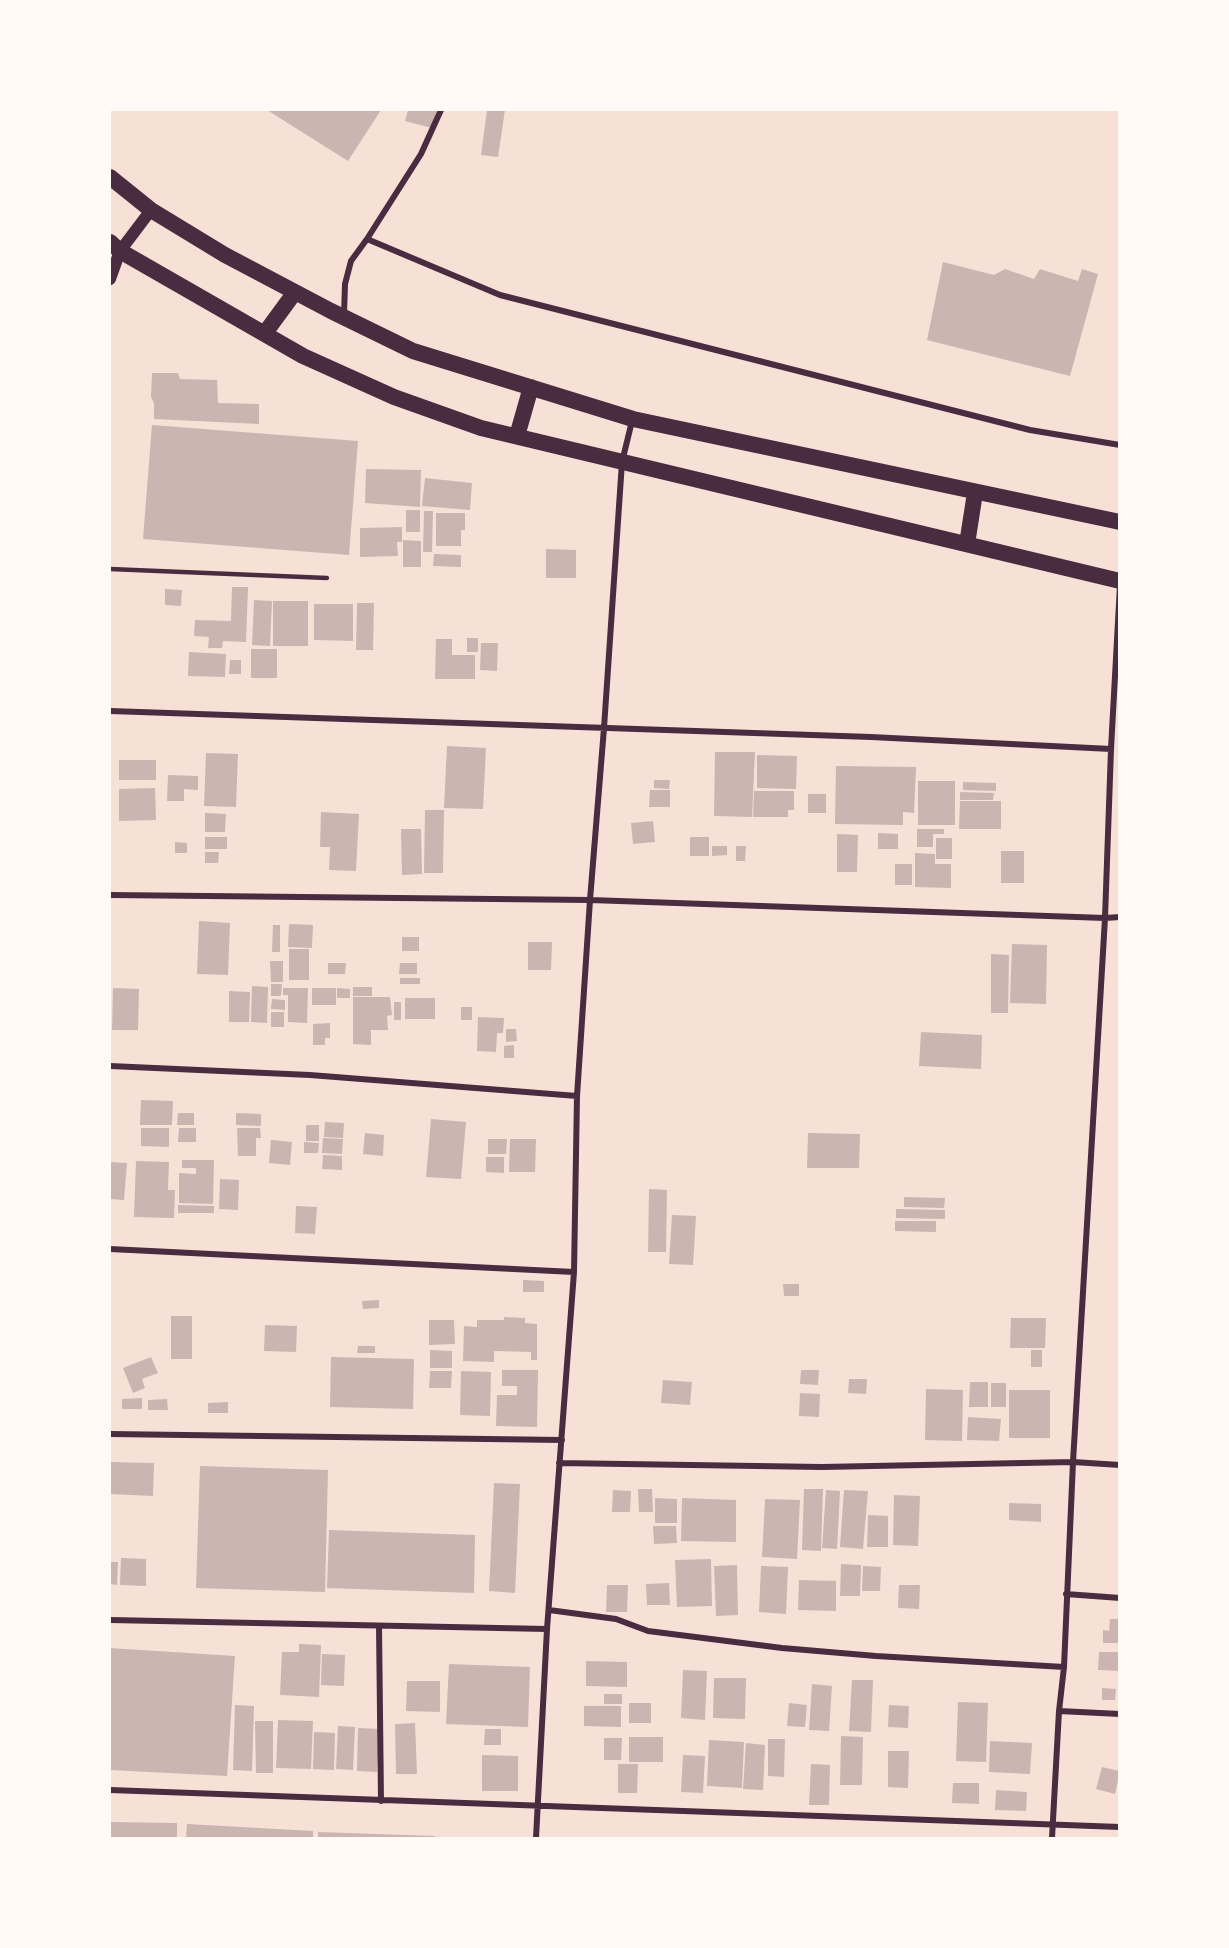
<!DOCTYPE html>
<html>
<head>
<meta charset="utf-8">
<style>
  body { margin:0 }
  #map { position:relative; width:1229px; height:1948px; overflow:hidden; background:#f7e1d7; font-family:"IBM Plex Sans",sans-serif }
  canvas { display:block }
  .frame { position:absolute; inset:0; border:111px solid #fffaf5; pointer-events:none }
</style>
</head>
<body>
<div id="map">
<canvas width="1229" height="1948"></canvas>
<div class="frame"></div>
</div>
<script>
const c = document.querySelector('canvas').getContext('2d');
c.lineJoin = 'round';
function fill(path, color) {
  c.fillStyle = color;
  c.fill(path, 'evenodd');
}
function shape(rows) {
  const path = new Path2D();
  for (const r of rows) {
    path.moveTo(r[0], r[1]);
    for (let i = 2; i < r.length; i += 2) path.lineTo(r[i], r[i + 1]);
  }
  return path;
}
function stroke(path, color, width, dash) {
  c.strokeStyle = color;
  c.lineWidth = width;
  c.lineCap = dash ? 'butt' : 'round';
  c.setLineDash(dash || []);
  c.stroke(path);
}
fill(shape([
  [267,110,381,110,348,161],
  [408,110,437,110,432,128,405,121],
  [487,110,505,110,498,157,481,155],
  [943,262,994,275,1005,269,1034,279,1040,269,1078,281,1082,269,1098,274,1070,376,927,340],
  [152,373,178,373,180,379,217,380,218,403,259,404,259,424,154,419,154,403,151,397],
  [152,425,358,441,349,555,143,539],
  [366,469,421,470,420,507,365,503],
  [425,478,472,483,470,510,422,506],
  [406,510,420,510,420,532,406,532],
  [424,511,433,511,432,552,423,552],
  [436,513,465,513,465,530,461,530,461,546,436,546],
  [402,527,402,542,397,542,398,556,360,557,360,528],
  [403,540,421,541,421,567,403,567],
  [546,549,576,550,576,578,546,578],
  [434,554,461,555,461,567,433,566],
  [232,587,248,587,246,642,223,641,222,648,208,648,209,637,194,636,195,620,231,621],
  [165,589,182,590,181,606,165,605],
  [254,600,272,601,270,646,252,645],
  [273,601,308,601,308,646,273,646],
  [357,603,374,603,373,650,356,650],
  [314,604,353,604,353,641,314,640],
  [467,638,478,638,478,652,467,652],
  [436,639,452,639,452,655,475,655,475,679,435,679],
  [481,643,498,643,497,671,480,670],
  [251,649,277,649,277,678,251,678],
  [189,652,226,654,225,677,188,676],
  [230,660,241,660,241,674,229,674],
  [447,746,486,748,483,809,444,808],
  [715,752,755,752,752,817,714,816],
  [206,753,238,754,236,807,204,806],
  [757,755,797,756,796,789,757,788],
  [119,760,156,760,156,780,119,780],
  [836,766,916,767,914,813,903,812,903,825,835,824],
  [168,775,198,776,198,790,184,789,184,801,167,801],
  [654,780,670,780,669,789,654,788],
  [918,781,955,781,955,825,918,825],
  [963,782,996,783,996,791,963,790],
  [155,788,156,820,119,821,119,789],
  [650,790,670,790,670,807,649,807],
  [754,791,794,791,794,810,788,810,788,817,753,817],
  [960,792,994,793,993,800,960,800],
  [808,794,826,794,826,813,808,813],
  [960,801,1001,801,1001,829,959,829],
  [425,810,444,810,443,873,424,873],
  [321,812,359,814,356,871,329,870,330,847,320,847],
  [205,813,226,814,225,832,205,832],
  [653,821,655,842,633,844,631,823],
  [401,829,421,829,422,874,402,875],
  [917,829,944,829,944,834,933,834,933,847,917,847],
  [878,833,898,834,898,849,878,849],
  [837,834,858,835,857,872,837,872],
  [205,837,227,837,227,849,205,849],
  [690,837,709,837,709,856,690,856],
  [936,838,952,838,952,859,936,859],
  [175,842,187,843,187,853,175,853],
  [712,846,727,846,727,855,712,856],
  [736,846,746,846,745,861,736,861],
  [1001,851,1024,851,1024,883,1001,883],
  [205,852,219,852,218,863,205,863],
  [915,853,935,854,935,864,951,864,951,888,915,887],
  [895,864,912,864,912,885,895,885],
  [199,921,230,923,228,975,197,974],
  [289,924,313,925,312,948,288,947],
  [273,925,280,925,280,952,272,952],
  [402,937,419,937,419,951,402,951],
  [528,942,552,942,551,970,528,970],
  [1012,944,1047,945,1046,1004,1010,1003],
  [289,949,309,949,309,980,289,980],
  [991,954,1009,955,1008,1013,991,1013],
  [270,961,283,961,283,982,271,982],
  [328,963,346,963,345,974,328,974],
  [400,963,417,963,417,974,399,974],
  [400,978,420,978,420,984,400,984],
  [271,984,282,984,281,996,271,996],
  [252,986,268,987,267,1023,251,1022],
  [353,987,372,987,372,996,353,996],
  [113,988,139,989,138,1030,112,1030],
  [283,988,308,988,307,1023,288,1022,288,995,283,995],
  [312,988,336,988,336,1005,312,1005],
  [337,988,350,989,350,998,337,998],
  [229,991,250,992,249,1022,229,1022],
  [353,997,390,997,392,1015,387,1016,388,1030,371,1030,371,1045,353,1044],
  [405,998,435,998,435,1019,405,1019],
  [272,999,285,1000,285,1010,271,1009],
  [394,1002,401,1002,401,1020,394,1020],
  [461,1007,472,1007,472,1020,461,1020],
  [271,1012,284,1012,284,1027,271,1027],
  [478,1017,504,1018,503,1033,497,1033,496,1052,477,1051],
  [330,1023,330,1038,325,1038,325,1045,313,1045,313,1024],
  [506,1029,516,1029,517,1041,506,1042],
  [921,1032,982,1035,981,1069,919,1066],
  [514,1045,514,1058,504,1058,504,1046],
  [141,1100,173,1101,172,1125,140,1125],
  [178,1113,194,1113,194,1125,177,1125],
  [236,1113,261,1114,261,1126,236,1125],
  [431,1119,466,1122,461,1179,426,1177],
  [325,1122,344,1123,343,1138,324,1137],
  [306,1125,319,1125,319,1141,306,1141],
  [141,1128,169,1128,169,1147,141,1146],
  [179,1128,196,1128,196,1142,178,1142],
  [237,1128,260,1128,261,1138,256,1138,256,1156,238,1156],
  [365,1133,384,1135,383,1156,363,1154],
  [808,1133,860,1134,859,1168,807,1168],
  [323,1138,343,1139,342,1154,322,1153],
  [488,1139,507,1139,506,1154,488,1154],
  [510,1139,536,1139,535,1172,509,1172],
  [271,1140,292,1142,290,1165,269,1163],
  [304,1142,319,1143,318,1153,304,1153],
  [323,1155,342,1156,342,1170,322,1169],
  [486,1157,504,1157,504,1173,486,1172],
  [182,1160,214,1160,213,1204,179,1203,179,1173,196,1174,196,1168,182,1168],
  [136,1161,169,1162,168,1190,175,1190,174,1218,134,1217],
  [110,1162,127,1163,124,1200,110,1199],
  [220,1179,239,1180,238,1210,219,1209],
  [649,1189,667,1190,666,1252,648,1252],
  [904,1197,945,1198,944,1208,904,1207],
  [178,1205,214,1206,214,1213,178,1213],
  [296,1206,317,1207,315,1234,295,1233],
  [896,1209,945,1210,945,1219,896,1218],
  [672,1215,696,1216,693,1265,669,1264],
  [895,1221,936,1221,936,1232,895,1231],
  [523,1280,544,1281,544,1292,523,1292],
  [783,1284,799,1284,799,1296,784,1296],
  [379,1300,379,1308,363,1309,362,1301],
  [171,1316,192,1316,192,1359,171,1359],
  [504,1317,525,1318,525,1323,537,1324,537,1360,531,1360,531,1352,494,1351,494,1362,463,1361,464,1326,477,1327,477,1320,504,1320],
  [1011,1318,1046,1318,1045,1348,1010,1348],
  [429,1320,454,1320,455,1344,429,1345],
  [265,1325,297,1326,296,1352,264,1351],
  [358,1346,375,1346,375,1353,357,1353],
  [430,1350,452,1351,452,1368,430,1368],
  [1031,1350,1042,1350,1042,1367,1031,1367],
  [151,1357,158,1373,142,1379,145,1388,133,1393,123,1368],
  [331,1357,414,1359,413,1409,330,1407],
  [502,1370,538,1370,537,1427,496,1426,497,1395,517,1395,517,1386,502,1386],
  [801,1370,819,1370,818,1385,800,1384],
  [430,1371,452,1371,451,1388,429,1388],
  [461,1371,491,1372,490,1416,460,1415],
  [849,1379,867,1379,866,1394,848,1393],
  [663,1380,692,1382,690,1405,661,1403],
  [970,1382,988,1382,988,1407,969,1407],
  [991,1383,1006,1383,1006,1407,991,1407],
  [926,1389,963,1390,962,1441,925,1440],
  [1009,1390,1050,1390,1050,1438,1009,1438],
  [800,1393,820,1394,819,1417,799,1416],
  [142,1398,142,1409,122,1409,122,1399],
  [167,1399,168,1410,148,1410,148,1400],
  [228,1402,228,1413,208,1413,208,1403],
  [968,1417,1001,1419,999,1441,967,1440],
  [110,1462,154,1463,153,1496,110,1494],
  [200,1466,328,1470,325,1592,196,1588],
  [494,1483,520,1484,515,1593,489,1591],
  [638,1489,652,1489,653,1512,639,1512],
  [804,1489,823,1489,821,1551,802,1550],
  [613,1490,631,1491,630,1512,612,1512],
  [826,1490,840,1491,837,1549,822,1548],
  [844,1490,868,1491,863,1549,840,1547],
  [894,1495,920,1496,918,1546,893,1545],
  [655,1498,677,1499,677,1523,655,1523],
  [682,1498,736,1500,736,1542,681,1541],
  [765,1499,800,1500,797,1559,762,1557],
  [1009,1503,1041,1504,1041,1522,1009,1520],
  [868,1515,888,1516,888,1547,867,1547],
  [653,1526,676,1526,677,1543,654,1544],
  [329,1530,475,1535,474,1593,327,1588],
  [121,1558,146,1559,146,1586,120,1585],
  [711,1559,712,1606,677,1607,675,1560],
  [110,1562,118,1562,117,1585,110,1584],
  [841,1564,861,1565,860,1596,840,1596],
  [737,1565,738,1615,716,1616,714,1566],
  [761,1566,788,1567,786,1614,759,1612],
  [863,1566,881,1567,880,1591,862,1591],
  [799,1580,836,1581,836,1611,798,1610],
  [669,1583,670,1605,647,1605,646,1584],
  [607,1585,628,1585,627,1612,606,1612],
  [899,1585,920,1585,919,1609,898,1608],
  [1110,1619,1120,1619,1120,1643,1103,1643,1103,1630,1109,1631],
  [299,1644,321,1645,319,1697,280,1695,282,1652,299,1652],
  [110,1648,235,1656,227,1776,110,1770],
  [1099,1652,1120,1652,1120,1671,1098,1670],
  [322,1654,345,1655,344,1686,321,1685],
  [586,1661,627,1662,627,1687,586,1686],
  [449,1664,530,1667,528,1727,446,1724],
  [683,1670,707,1671,705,1720,681,1718],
  [714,1678,746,1678,745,1719,713,1718],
  [852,1680,873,1680,871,1732,849,1731],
  [407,1681,440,1681,440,1712,406,1711],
  [812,1684,832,1686,829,1731,809,1730],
  [1102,1688,1116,1689,1115,1700,1102,1700],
  [604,1694,622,1694,622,1704,604,1704],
  [958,1702,988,1703,986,1762,956,1761],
  [629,1703,651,1703,651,1723,629,1723],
  [789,1703,807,1705,805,1727,787,1726],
  [235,1705,254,1706,252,1771,233,1770],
  [889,1705,909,1706,908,1728,888,1727],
  [584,1706,621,1706,621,1727,584,1726],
  [278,1720,313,1721,311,1769,276,1768],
  [255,1721,273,1721,273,1773,256,1773],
  [415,1723,417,1774,396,1774,395,1724],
  [338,1726,355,1727,353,1770,336,1769],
  [358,1728,379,1729,377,1772,357,1771],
  [485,1729,501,1729,501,1745,484,1745],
  [314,1732,335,1733,334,1770,313,1769],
  [841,1736,863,1737,862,1785,840,1785],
  [629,1737,663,1737,663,1762,629,1762],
  [604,1738,622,1738,621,1760,604,1760],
  [768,1739,785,1739,784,1777,768,1776],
  [709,1740,744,1742,742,1788,707,1786],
  [990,1741,1032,1743,1030,1774,989,1772],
  [746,1743,765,1745,763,1790,743,1789],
  [888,1751,909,1751,908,1788,888,1787],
  [482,1755,518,1756,518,1791,482,1791],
  [683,1755,705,1756,703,1793,681,1792],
  [618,1764,638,1764,637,1793,618,1793],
  [811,1764,830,1765,829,1805,809,1805],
  [1102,1767,1120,1771,1115,1794,1096,1789],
  [953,1783,979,1783,979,1804,952,1803],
  [996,1790,1027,1792,1026,1811,995,1810],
  [110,1822,177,1823,177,1838,110,1838],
  [187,1824,313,1831,313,1838,186,1838],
  [318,1832,435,1836,435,1838,318,1838]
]), '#ccb4b1');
stroke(shape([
  [110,569,327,578]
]), '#4a2c40', 4.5);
stroke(shape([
  [367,239,500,295,1030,430,1120,445],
  [344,315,345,284,351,261,367,239,421,154,441,110],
  [110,711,871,737,1111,749],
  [110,895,590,900,1105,918,1120,917],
  [110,1066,310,1075,577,1096],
  [110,1249,574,1272],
  [110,1434,562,1440],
  [559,1463,822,1467,1073,1462,1120,1465],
  [1066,1594,1120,1598],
  [549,1610,616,1619,648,1631,782,1648,876,1656,1064,1667],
  [110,1620,547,1629],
  [379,1626,381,1801],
  [1059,1711,1120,1714],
  [110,1790,1120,1827],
  [536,1838,547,1629,574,1272,577,1096,590,900,604,728,622,462,632,421],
  [1052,1838,1059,1711,1064,1667,1073,1462,1105,918,1111,749,1120,585]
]), '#4a2c40', 6);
stroke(shape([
  [110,279,120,251,151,210]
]), '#4a2c40', 12);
stroke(shape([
  [110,177,151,210,225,255,331,311,413,351,633,419,1120,522],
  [110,242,120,251,303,356,394,397,481,428,1120,581],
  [265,333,295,292],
  [517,436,531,387],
  [967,544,975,493]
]), '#4a2c40', 16);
</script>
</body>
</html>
